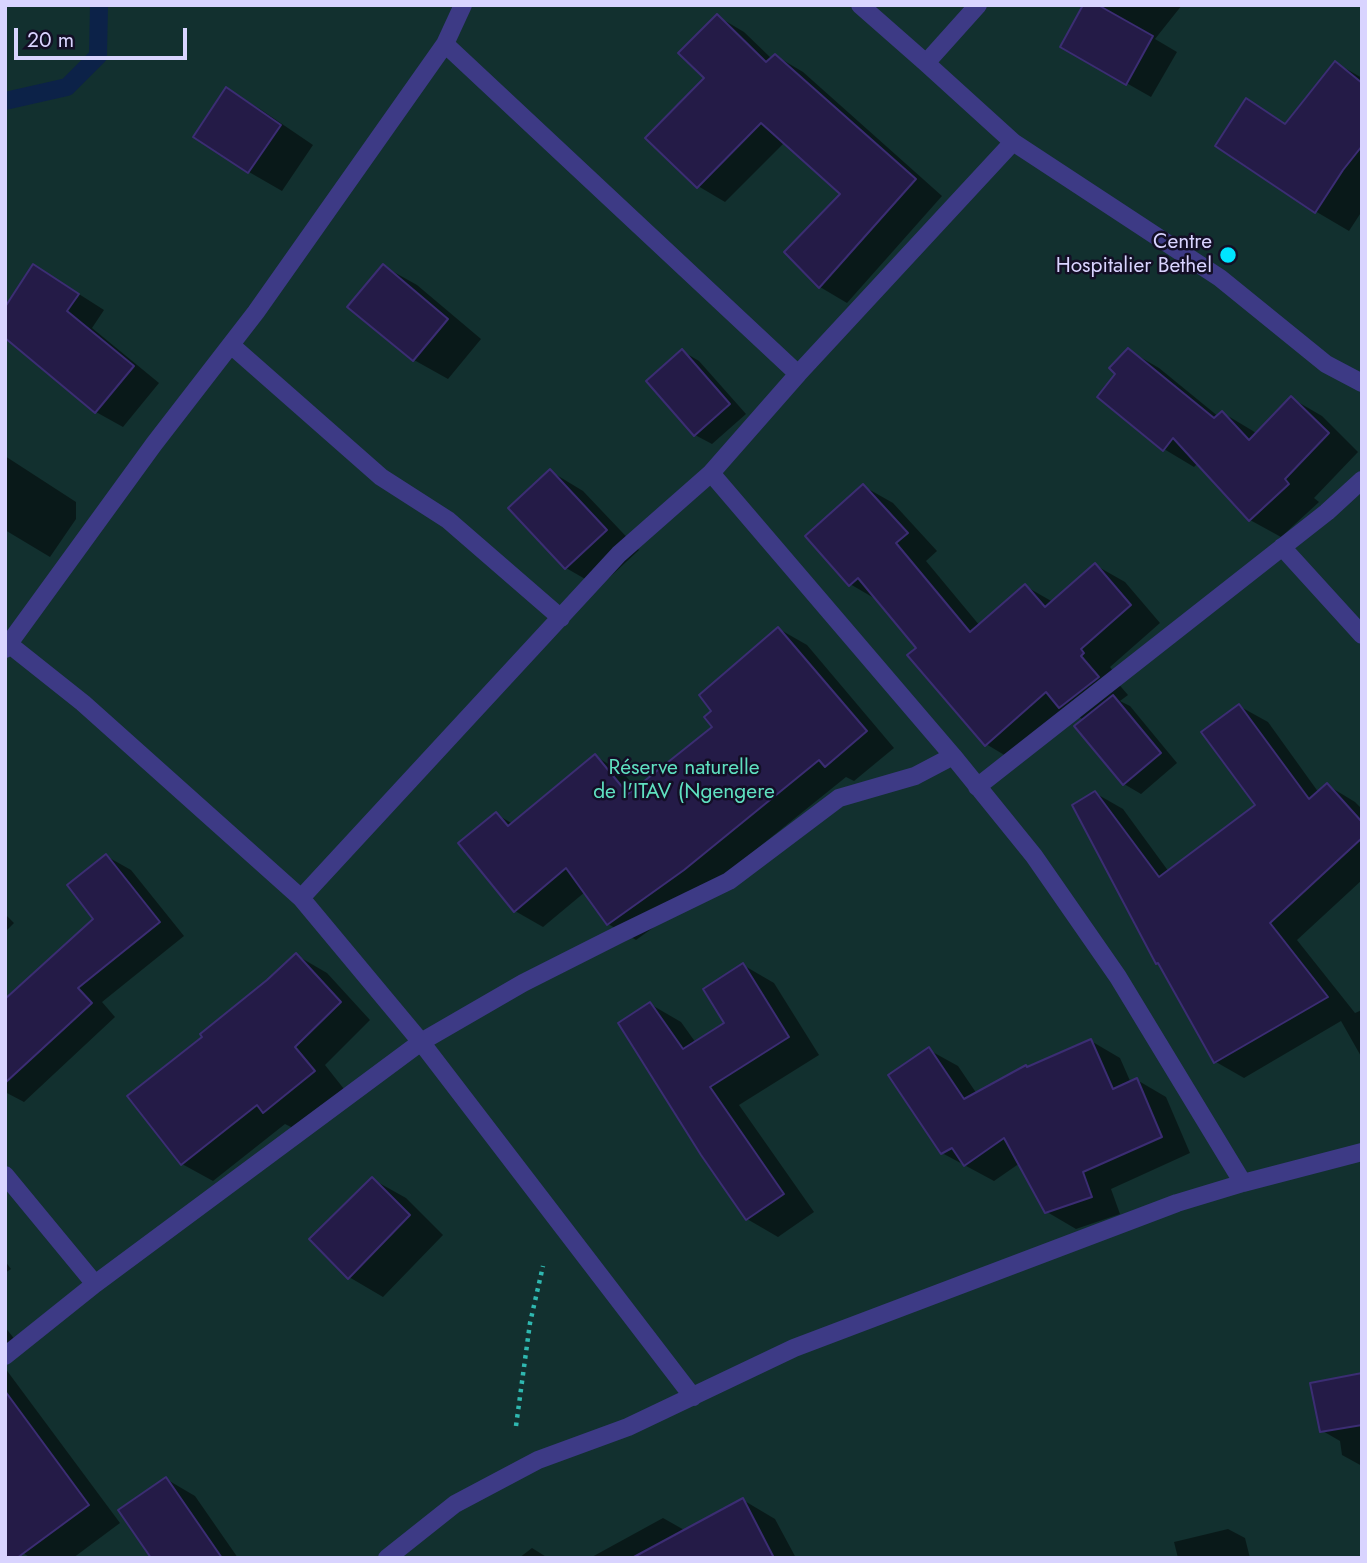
<!DOCTYPE html>
<html>
<head>
<meta charset="utf-8">
<style>
  body { margin:0 }
  #map { position:relative; width:1367px; height:1563px; overflow:hidden; background:#130f26; font-family:Jost,sans-serif }
  canvas { display:block }
  .frame { position:absolute; inset:0; border:7px solid #d9d4ff; pointer-events:none }
  .scale { position:absolute; left:14px; top:28px; width:173px; height:32px; box-sizing:border-box; border:4px solid #d9d4ff; border-top:0; padding-left:9px; font-size:21px; line-height:24px; white-space:nowrap; color:#d9d4ff; -webkit-text-stroke:5px #130f26; paint-order:stroke }
</style>
</head>
<body>
<div id="map">
<canvas width="1367" height="1563"></canvas>
<div class="frame"></div>
<div class="scale">20 m</div>
</div>
<script>
const c = document.querySelector('canvas').getContext('2d');
c.lineJoin = 'round';
function fill(path, color) {
  c.fillStyle = color;
  c.fill(path, 'evenodd');
}
function shape(rows) {
  const path = new Path2D();
  for (const r of rows) {
    path.moveTo(r[0], r[1]);
    for (let i = 2; i < r.length; i += 2) path.lineTo(r[i], r[i + 1]);
  }
  return path;
}
function stroke(path, color, width, dash) {
  c.strokeStyle = color;
  c.lineWidth = width;
  c.lineCap = dash ? 'butt' : 'round';
  c.setLineDash(dash || []);
  c.stroke(path);
}
function label(font, color, halo, rows, align = 'center') {
  c.font = font + ' Jost,sans-serif';
  c.lineWidth = 5;
  c.setLineDash([]);
  c.textBaseline = 'middle';
  c.strokeStyle = halo;
  c.fillStyle = color;
  for (const [text, x, y, turn = 0] of rows) {
    c.save();
    c.translate(x, y);
    c.rotate((+turn || 0) * Math.PI / 180);
    c.textAlign = isNaN(turn) ? turn : align;
    if (halo) c.strokeText(text, 0, 0);
    c.fillText(text, 0, 0);
    c.restore();
  }
}
fill(shape([
  [5,5,1362,5,1362,1558,5,1558]
]), '#12302f');
fill(shape([
  [1085,5,1182,5,1155,39,1177,52,1151,97,1063,47],
  [717,16,744,32,772,59,776,56,803,72,942,196,847,303,820,287,786,252,843,194,785,142,725,202,698,186,706,78],
  [1336,63,1362,78,1362,211,1349,231,1315,211,1286,125],
  [227,89,260,109,313,145,282,191,249,172],
  [383,266,417,285,481,339,448,379,414,360,349,306],
  [60,282,104,310,92,328,159,383,123,427,96,412,5,336],
  [1128,350,1159,368,1219,417,1223,413,1253,431,1257,434,1291,398,1322,416,1358,452,1314,498,1319,502,1281,537,1250,520,1198,463,1194,467,1164,449,1117,374],
  [682,351,699,361,746,414,712,444,695,435],
  [5,456,76,502,76,519,50,557,5,530],
  [550,471,583,491,639,550,599,587,566,568],
  [863,486,893,503,937,551,926,561,980,626,1025,586,1053,602,1095,565,1125,582,1160,623,1110,667,1113,671,1110,674,1128,695,1120,701,1130,706,1177,763,1141,794,1124,784,1084,720,1072,713,1016,762,986,744,918,648,879,601,850,584],
  [779,629,807,645,894,748,854,781,846,777,712,885,636,940,608,924,585,892,543,927,515,911,496,814,513,824,595,756,623,773,637,789,714,727,713,711],
  [1239,706,1268,722,1319,793,1327,785,1355,802,1362,809,1362,880,1297,940,1355,1013,1362,1010,1362,1058,1341,1021,1244,1078,1216,1062,1161,965,1157,963,1095,793,1123,809,1169,872,1257,805],
  [106,856,131,870,184,936,102,1002,115,1017,24,1102,5,1092,5,1001,95,919],
  [5,914,14,923,5,932],
  [296,955,327,973,370,1020,325,1065,344,1089,295,1129,285,1124,213,1181,182,1164,204,1037],
  [743,965,774,983,819,1055,739,1105,814,1212,778,1237,747,1219,650,1004,681,1022,696,1043,727,1024],
  [1091,1041,1120,1058,1131,1083,1137,1080,1166,1097,1190,1153,1111,1189,1120,1214,1076,1229,1047,1212,1020,1163,994,1181,942,1153,929,1050,958,1066,977,1094,1028,1068],
  [372,1179,406,1198,443,1235,383,1297,349,1277],
  [5,1261,11,1269,5,1273],
  [5,1327,23,1350,5,1365],
  [5,1368,120,1523,73,1558,31,1558,23,1553,5,1529],
  [1362,1375,1362,1466,1342,1455,1340,1441,1321,1430],
  [166,1479,195,1496,238,1558,153,1558],
  [743,1500,775,1519,796,1558,590,1558,663,1518,686,1531],
  [1228,1529,1245,1538,1250,1558,1178,1558,1174,1542],
  [532,1548,548,1558,519,1558]
]), '#0007');
stroke(shape([
  [5,101,67,87,98,56,99,5]
]), '#0c2248', 18);
const building = shape([
  [1083,5,1098,5,1153,36,1126,85,1060,47,1083,5],
  [717,14,766,62,775,54,916,179,819,288,784,252,840,194,761,123,697,188,645,138,704,78,678,53,717,14],
  [1335,61,1362,83,1362,146,1343,170,1315,213,1215,146,1246,98,1285,124,1335,61],
  [226,87,281,125,248,173,193,137,226,87],
  [33,264,79,294,67,311,134,366,95,413,5,338,5,307,33,264],
  [383,264,448,319,413,361,347,307,383,264],
  [1128,348,1214,418,1222,411,1249,440,1291,396,1329,433,1285,479,1289,484,1249,521,1173,438,1163,451,1097,397,1115,374,1109,368,1128,348],
  [682,349,730,404,694,436,646,381,682,349],
  [550,469,607,530,565,569,508,508,550,469],
  [863,484,908,533,896,543,970,632,1025,584,1045,607,1095,563,1131,605,1081,649,1084,653,1081,656,1099,677,1059,708,1046,692,985,746,907,655,916,648,858,578,849,586,805,536,863,484],
  [778,627,867,731,825,767,819,760,684,870,607,925,566,868,514,912,458,843,496,812,508,826,595,754,628,794,712,727,704,717,711,711,699,695,778,627],
  [1113,695,1161,753,1123,785,1074,726,1113,695],
  [1239,704,1309,799,1327,783,1362,822,1362,838,1270,923,1328,997,1214,1063,1158,963,1156,964,1072,805,1095,791,1159,877,1255,805,1201,732,1239,704],
  [106,854,160,922,78,988,92,1003,5,1083,5,999,93,919,67,885,106,854],
  [296,953,341,1002,295,1047,315,1071,263,1113,257,1105,181,1165,127,1096,202,1037,200,1034,267,980,296,953],
  [743,963,789,1037,710,1087,784,1194,746,1220,701,1155,618,1023,650,1002,683,1049,724,1023,703,989,743,963],
  [1091,1039,1113,1089,1137,1078,1162,1137,1083,1172,1092,1197,1045,1213,1004,1138,964,1166,952,1148,941,1154,888,1075,929,1047,964,1099,1026,1065,1027,1067,1091,1039],
  [372,1177,410,1215,348,1279,309,1239,372,1177],
  [1362,1373,1362,1425,1320,1432,1310,1383,1362,1373],
  [5,1391,89,1505,17,1558,5,1558,5,1391],
  [166,1477,222,1558,151,1558,118,1510,166,1477],
  [743,1498,774,1558,632,1558,743,1498]
]);
fill(building, '#241b47');
stroke(building, '#3b2d73', 2);
stroke(shape([
  [516,1426,530,1323,543,1266]
]), '#2fb8b0', 4.5, [3.5, 5]);
stroke(shape([
  [860,5,926,63,1013,142,1220,278,1326,364,1362,383],
  [445,44,798,374],
  [926,63,978,5],
  [231,345,381,477,448,520,561,618],
  [711,473,953,756,1034,856,1118,977,1243,1183],
  [1282,547,1362,635],
  [5,641,83,703,301,898,421,1042,693,1397],
  [5,649,154,444,256,312,445,44,463,5],
  [977,787,1327,512,1362,480],
  [301,898,619,554,711,473,798,374,1013,142],
  [5,1175,95,1284],
  [5,1356,95,1284,421,1042,523,983,620,934,729,881,839,798,915,776,953,756],
  [387,1558,455,1504,538,1460,628,1427,794,1348,1177,1203,1243,1183,1362,1152]
]), '#3d3a85', 18);
for (const [x, y, r, color] of [
  [1228,255,9,"#00e5ff"]
]) {
  const dot = new Path2D();
  dot.arc(x, y, r, 0, 2 * Math.PI);
  c.fillStyle = color;
  c.fill(dot);
  stroke(dot, '#130f26', 2.5);
}
label('21px', '#d9d4ff', '#130f26', [
  ["Centre",1212,243],
  ["Hospitalier Bethel",1212,267]
], 'right');
label('21px', '#5fe0c0', '#130f26', [
  ["Réserve naturelle",684,769],
  ["de l'ITAV (Ngengere",684,793]
]);
</script>
</body>
</html>
